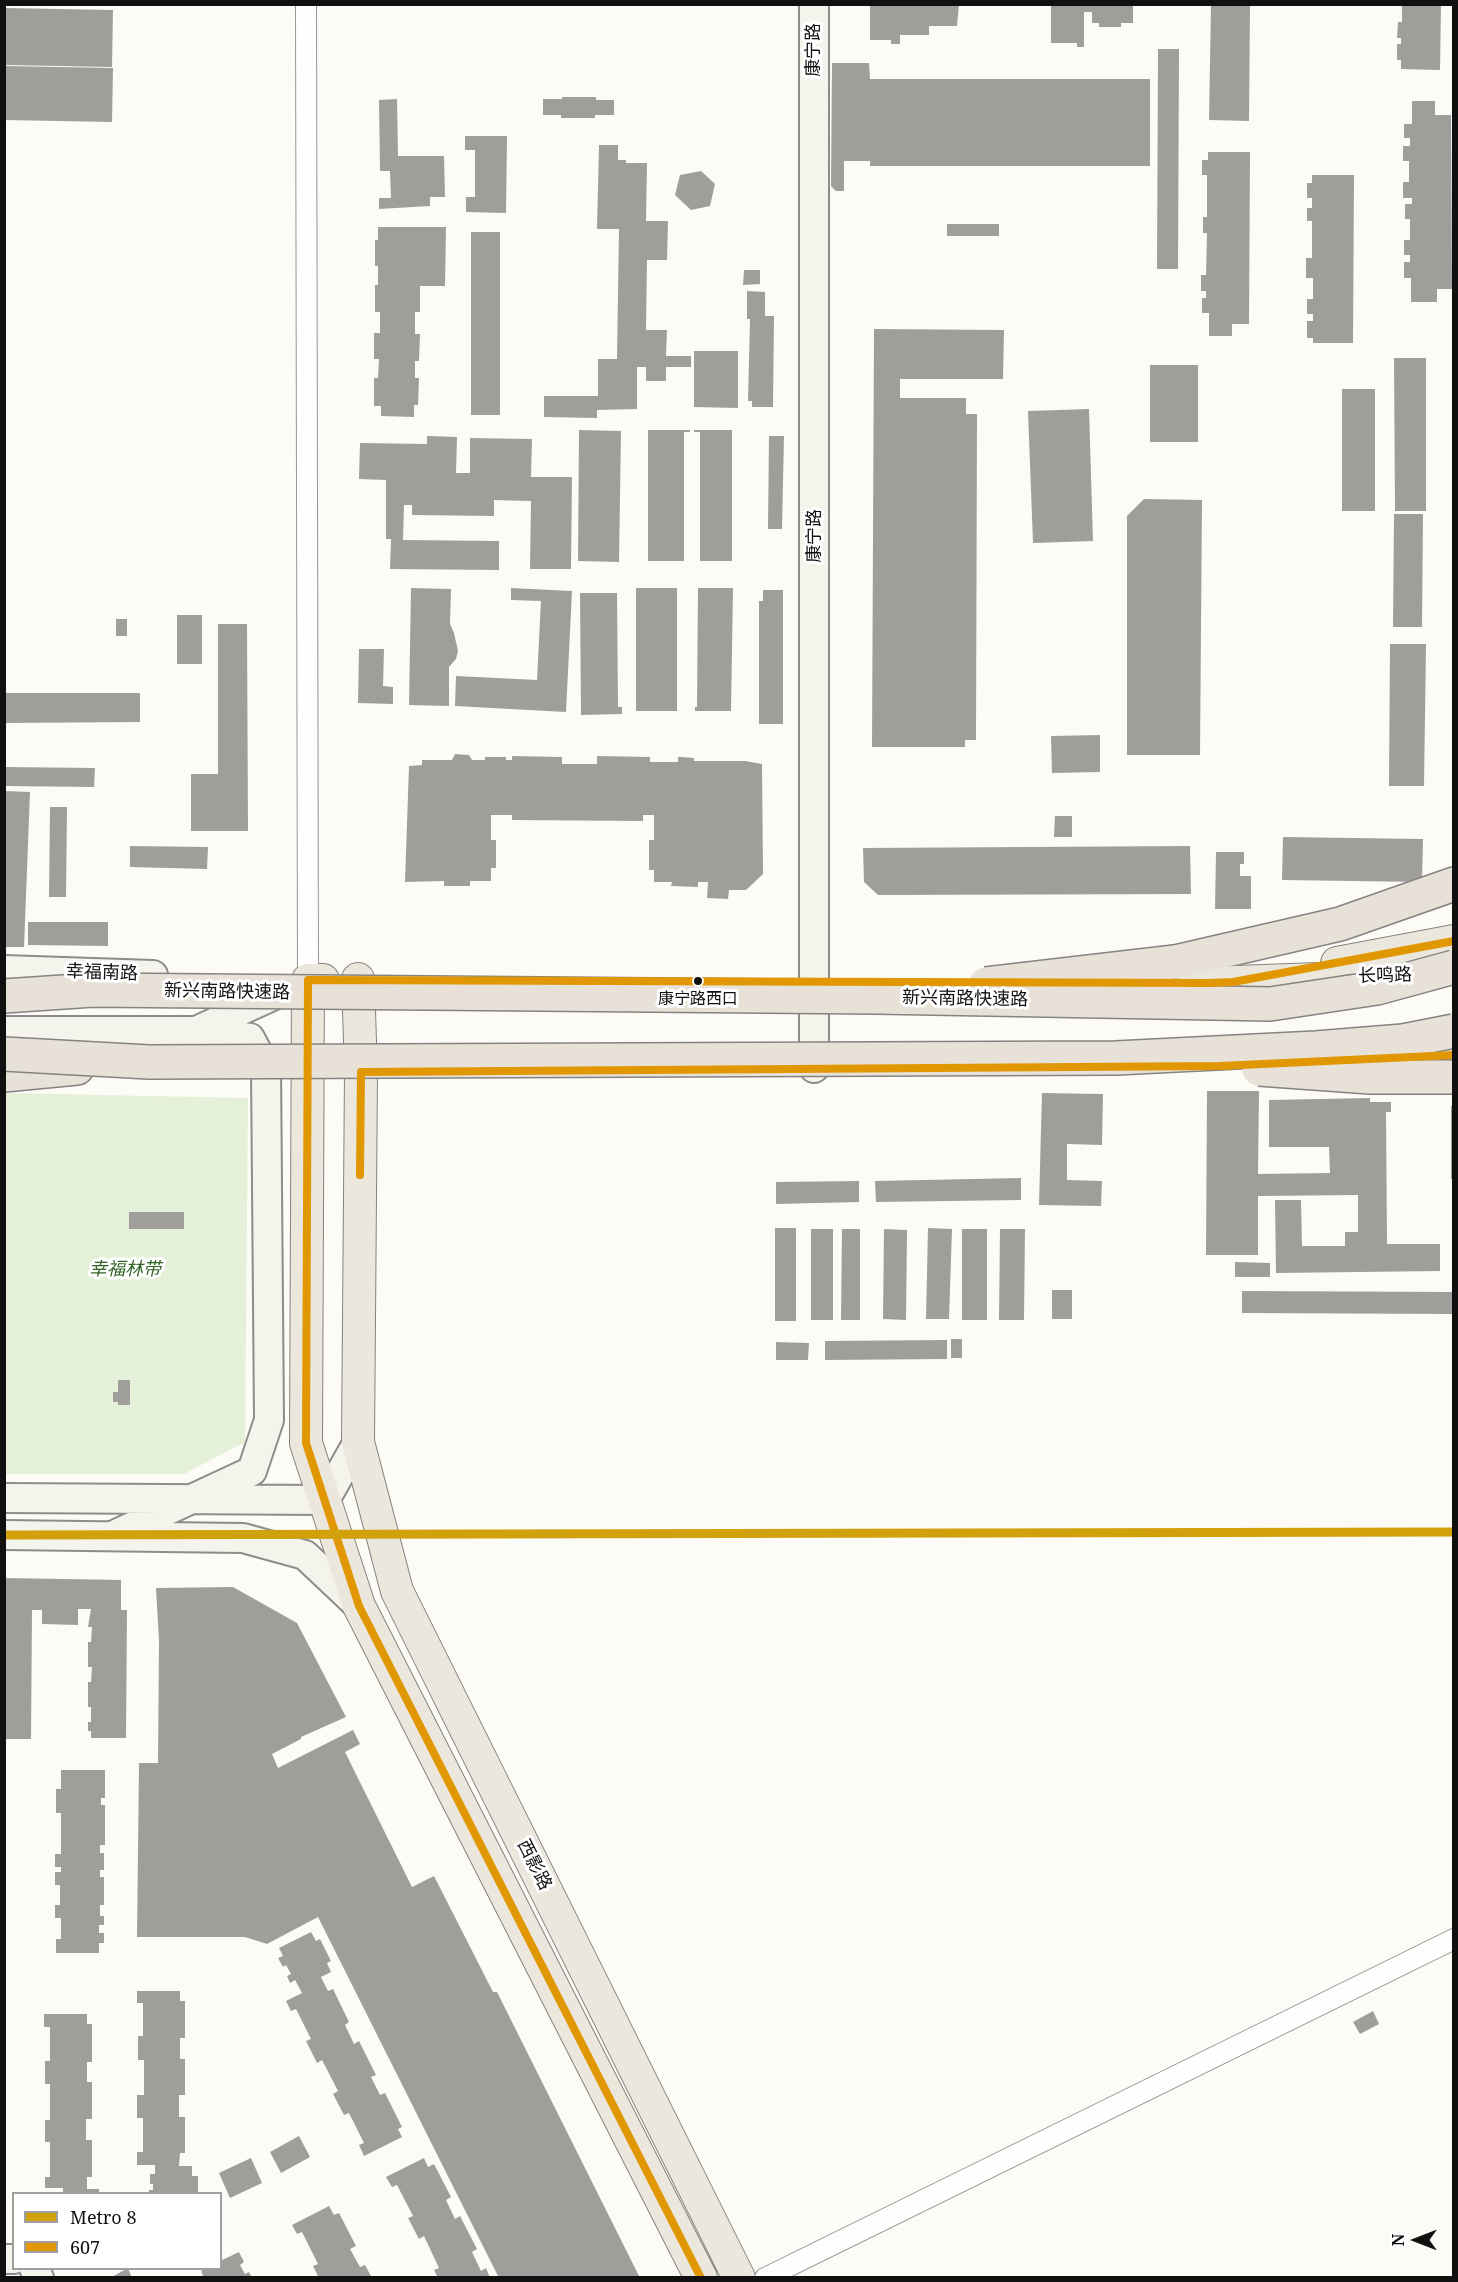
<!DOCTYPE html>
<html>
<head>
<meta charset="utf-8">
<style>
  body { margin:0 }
  #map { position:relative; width:1458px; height:2282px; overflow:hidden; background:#fcfbf6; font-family:"Noto Serif",serif }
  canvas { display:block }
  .frame { position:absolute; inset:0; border:6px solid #101010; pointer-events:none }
  .legend { position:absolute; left:12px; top:2192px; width:210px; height:78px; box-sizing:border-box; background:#fff; border:2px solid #9f9f9f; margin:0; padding:8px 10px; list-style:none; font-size:18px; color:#101010 }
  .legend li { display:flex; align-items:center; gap:12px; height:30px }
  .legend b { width:30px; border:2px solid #9f9f9f }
  .north { position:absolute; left:1386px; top:2210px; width:60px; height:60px; -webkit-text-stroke:4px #fff; paint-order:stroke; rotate:270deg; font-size:16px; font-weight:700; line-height:24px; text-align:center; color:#101010 }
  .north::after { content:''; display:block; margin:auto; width:21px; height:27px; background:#101010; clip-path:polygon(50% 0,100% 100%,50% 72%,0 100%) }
</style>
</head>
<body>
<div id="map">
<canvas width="1458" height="2282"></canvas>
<div class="frame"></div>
<ul class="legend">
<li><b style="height:8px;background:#d1a10c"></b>Metro 8</li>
<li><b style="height:8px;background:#e09702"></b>607</li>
</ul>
<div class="north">N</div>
</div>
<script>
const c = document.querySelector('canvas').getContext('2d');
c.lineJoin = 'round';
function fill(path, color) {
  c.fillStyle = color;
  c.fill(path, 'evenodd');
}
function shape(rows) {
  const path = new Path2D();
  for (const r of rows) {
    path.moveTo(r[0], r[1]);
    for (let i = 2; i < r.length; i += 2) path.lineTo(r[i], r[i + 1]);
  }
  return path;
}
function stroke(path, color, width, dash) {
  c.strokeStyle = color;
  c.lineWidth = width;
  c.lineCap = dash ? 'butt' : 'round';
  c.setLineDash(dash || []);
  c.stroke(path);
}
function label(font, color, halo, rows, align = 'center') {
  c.font = font + ' "Noto Serif","Noto Sans SC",serif';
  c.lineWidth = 6;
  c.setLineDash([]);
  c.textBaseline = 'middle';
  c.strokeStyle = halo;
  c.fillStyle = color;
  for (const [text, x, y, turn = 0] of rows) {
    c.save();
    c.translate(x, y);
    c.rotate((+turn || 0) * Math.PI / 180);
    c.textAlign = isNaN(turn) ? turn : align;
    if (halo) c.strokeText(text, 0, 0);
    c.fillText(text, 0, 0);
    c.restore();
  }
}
fill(shape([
  [5,1093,248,1098,245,1442,184,1474,5,1474]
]), '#e5f0d8');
fill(shape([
  [870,4,959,4,957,26,929,26,929,35,900,35,900,44,891,44,891,40,870,40],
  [1051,4,1133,4,1133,23,1121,23,1121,27,1099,27,1099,23,1092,23,1092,12,1084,12,1084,47,1077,47,1077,43,1051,43],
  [1211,4,1250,4,1249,121,1209,120],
  [1402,4,1441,4,1440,70,1401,69,1401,60,1397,60,1397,44,1401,44,1401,38,1397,38,1398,22,1402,22],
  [4,8,113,10,112,67,4,65],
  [1158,49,1179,49,1178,269,1157,269],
  [832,63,869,63,870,79,1150,79,1150,166,870,166,870,161,844,161,844,191,836,191,831,186],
  [4,66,113,68,112,122,4,120],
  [562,97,596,97,596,100,614,100,614,115,595,115,595,118,561,118,561,115,543,115,543,99,562,99],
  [397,99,398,156,444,156,445,197,430,197,430,206,379,209,379,198,391,198,390,171,380,171,379,100],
  [1412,101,1435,101,1435,115,1451,115,1452,289,1437,289,1437,302,1411,302,1411,278,1404,278,1404,262,1410,262,1410,255,1404,255,1404,240,1410,240,1410,219,1405,219,1405,204,1412,204,1412,198,1403,198,1403,182,1409,182,1409,161,1403,161,1403,146,1410,146,1410,138,1404,138,1404,124,1412,124],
  [465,136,507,136,506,213,466,212,466,197,475,197,475,150,465,150],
  [599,145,618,145,618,160,626,160,626,163,647,163,646,221,668,221,667,260,647,260,646,330,667,330,666,356,691,356,691,367,666,367,666,381,646,381,646,367,637,367,637,409,597,410,597,418,544,417,544,396,598,396,598,359,617,359,619,229,597,229],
  [1208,152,1250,152,1249,324,1232,324,1232,336,1209,336,1209,313,1202,313,1202,298,1206,298,1206,291,1201,291,1201,275,1206,275,1207,233,1203,233,1203,217,1207,217,1207,175,1202,175,1202,160,1208,160],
  [701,171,715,184,710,206,691,210,675,195,680,175],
  [1312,175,1354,175,1353,343,1313,343,1313,338,1307,338,1307,321,1313,321,1313,314,1307,314,1307,299,1313,299,1313,278,1306,278,1306,258,1312,258,1312,221,1307,221,1307,208,1312,208,1312,198,1307,198,1307,183,1312,183],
  [947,224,999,224,999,236,947,236],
  [378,227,446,227,445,286,420,286,420,312,415,312,415,334,420,334,419,361,415,361,415,378,419,378,418,405,414,405,414,417,381,416,381,406,374,406,374,378,378,378,379,359,374,359,374,333,380,333,380,312,375,312,375,285,378,285,378,266,375,266,375,240,378,240],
  [471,232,500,232,500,415,471,415],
  [744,270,760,270,760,284,743,285],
  [747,291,765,292,765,316,774,316,773,407,752,407,752,401,748,401,750,319,747,319],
  [874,329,1004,330,1003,379,900,379,900,398,966,398,966,414,977,414,976,740,965,740,965,747,872,747],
  [694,351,738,351,738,408,694,407],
  [1394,358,1426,358,1426,511,1395,511],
  [1150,365,1198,365,1198,442,1150,442],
  [1342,389,1375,389,1375,511,1342,511],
  [1089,409,1093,541,1033,543,1028,411],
  [579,430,621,431,619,562,578,561],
  [648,430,690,430,690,432,684,432,684,561,648,561],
  [694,430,732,430,732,561,700,561,700,432,694,432],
  [427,436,457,437,456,473,470,473,470,438,532,439,531,477,572,477,571,569,530,569,531,501,494,500,494,516,412,515,412,505,404,505,403,540,499,541,499,570,390,569,391,539,386,539,386,480,359,479,360,443,427,444],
  [769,436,784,436,782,529,768,529],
  [1144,499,1202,500,1200,755,1127,755,1127,516],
  [1394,514,1423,514,1422,627,1393,627],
  [411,588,451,589,450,624,454,633,458,651,456,659,449,667,449,706,409,705],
  [511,588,572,591,566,712,455,706,456,676,537,680,541,601,511,600],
  [636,588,677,588,677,711,636,711],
  [698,588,733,588,731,711,695,711,695,707,697,707],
  [763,590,783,590,783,724,759,724,759,601,763,601],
  [580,593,617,593,618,707,622,707,622,714,581,715],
  [177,615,202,615,202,664,177,664],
  [116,619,127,619,127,636,116,636],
  [218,624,247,624,248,831,191,831,191,774,218,774],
  [1390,644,1426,644,1424,786,1389,786],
  [359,649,384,649,383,686,393,687,393,704,358,703],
  [4,693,140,693,140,722,4,723],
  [1100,735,1100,772,1052,773,1051,736],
  [455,754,469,755,472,760,485,760,485,757,506,757,506,760,512,760,512,756,562,757,562,764,597,764,597,756,650,757,650,762,678,762,678,757,682,757,694,758,694,761,745,761,762,764,763,874,746,890,729,890,728,899,707,898,708,882,698,882,698,887,671,886,672,882,654,882,654,870,649,870,649,840,654,840,654,815,643,815,643,821,512,820,512,815,491,815,491,840,496,840,496,868,491,868,491,881,470,881,470,886,444,886,444,881,405,882,409,766,422,765,422,760,452,760],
  [4,767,95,768,94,787,4,786],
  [4,791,30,792,24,947,4,947],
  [50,807,67,807,66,897,49,897],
  [1055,816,1072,816,1072,837,1054,837],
  [1283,837,1423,839,1422,882,1282,880],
  [130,846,208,847,207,869,130,867],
  [1190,846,1191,894,878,895,864,882,863,848],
  [1216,852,1244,852,1244,864,1240,864,1240,876,1251,876,1251,909,1215,909],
  [28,922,108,922,108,946,28,945],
  [1207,1091,1259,1091,1258,1174,1330,1173,1329,1147,1269,1147,1269,1100,1370,1098,1370,1102,1391,1102,1391,1112,1386,1112,1387,1244,1440,1244,1440,1271,1276,1273,1275,1200,1301,1200,1302,1246,1345,1246,1345,1232,1358,1232,1358,1195,1258,1196,1258,1255,1206,1255],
  [1042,1093,1103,1094,1102,1145,1067,1144,1067,1180,1102,1181,1101,1206,1039,1205],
  [1451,1106,1454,1106,1454,1179,1451,1179],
  [1021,1178,1021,1200,876,1202,875,1181],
  [859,1181,859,1202,776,1204,776,1182],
  [129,1212,184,1212,184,1229,129,1229],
  [775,1228,796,1228,796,1321,775,1321],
  [928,1228,952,1229,949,1319,926,1319],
  [811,1229,833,1229,833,1320,811,1320],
  [842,1229,860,1229,860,1320,841,1320],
  [884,1229,907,1230,906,1320,883,1319],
  [962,1229,987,1229,987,1320,962,1320],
  [1000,1229,1025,1229,1024,1320,999,1320],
  [1235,1262,1270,1263,1270,1277,1235,1277],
  [1052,1290,1072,1290,1072,1319,1052,1319],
  [1242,1291,1454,1292,1454,1314,1242,1313],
  [951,1339,962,1339,962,1358,951,1358],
  [947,1340,947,1359,825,1360,825,1341],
  [776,1342,809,1343,808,1360,776,1360],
  [118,1380,130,1380,130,1405,118,1405,118,1402,113,1402,113,1392,118,1392],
  [4,1578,121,1580,121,1610,127,1610,126,1738,91,1738,91,1731,88,1731,88,1722,91,1722,91,1707,88,1707,88,1682,91,1682,92,1667,88,1667,88,1642,91,1642,92,1627,88,1627,91,1609,78,1609,78,1625,42,1624,42,1610,32,1610,31,1739,4,1739],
  [233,1587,297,1623,346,1717,301,1737,301,1739,272,1754,278,1768,353,1730,360,1744,345,1752,412,1887,434,1876,493,1992,497,1992,640,2278,499,2278,318,1917,267,1944,245,1937,137,1937,139,1763,158,1763,159,1641,156,1588],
  [61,1770,105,1770,105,1798,101,1798,101,1805,105,1805,105,1845,100,1845,100,1853,104,1853,104,1870,100,1870,100,1877,104,1877,104,1905,100,1905,100,1916,104,1916,104,1925,99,1925,99,1933,104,1933,104,1943,99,1943,99,1953,56,1953,56,1939,61,1939,61,1918,55,1918,55,1905,60,1905,60,1885,55,1885,55,1872,61,1872,61,1867,55,1867,55,1854,61,1854,61,1813,56,1813,56,1789,61,1789],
  [311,1932,316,1941,320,1939,331,1961,327,1963,331,1972,321,1977,328,1991,333,1989,349,2022,345,2025,354,2044,359,2041,376,2075,371,2077,380,2095,385,2093,402,2127,398,2129,402,2137,364,2156,359,2145,364,2143,349,2113,344,2115,333,2094,338,2091,322,2060,317,2063,306,2041,311,2039,296,2009,291,2011,286,2001,302,1993,295,1980,290,1983,287,1976,291,1974,286,1965,283,1967,278,1958,283,1956,279,1948],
  [137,1991,180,1991,180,2001,185,2001,185,2038,180,2038,180,2059,185,2059,185,2095,179,2095,179,2117,185,2117,185,2153,180,2153,179,2166,192,2166,192,2176,198,2176,198,2194,149,2194,149,2190,153,2190,153,2184,150,2184,150,2174,155,2174,155,2165,137,2165,137,2152,143,2152,143,2118,137,2118,137,2095,144,2095,144,2060,138,2060,138,2036,143,2036,143,2003,137,2003],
  [1373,2011,1379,2024,1360,2034,1353,2022],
  [44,2014,87,2014,87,2024,92,2024,92,2062,87,2062,87,2082,92,2082,92,2119,86,2119,86,2140,92,2140,92,2177,87,2177,87,2189,99,2189,99,2194,63,2194,63,2188,45,2188,45,2177,50,2177,50,2142,45,2142,45,2120,50,2120,50,2084,45,2084,45,2061,50,2061,50,2027,44,2027],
  [299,2136,310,2157,281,2173,270,2152],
  [251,2158,262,2183,230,2198,219,2173],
  [424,2158,428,2167,434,2164,451,2197,446,2200,455,2219,460,2216,477,2249,472,2252,481,2271,486,2268,490,2278,438,2278,434,2270,439,2268,424,2236,419,2239,408,2218,413,2216,397,2185,392,2187,386,2177],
  [329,2206,334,2215,339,2213,356,2246,350,2249,360,2267,365,2265,372,2278,319,2278,313,2266,318,2264,302,2232,297,2234,292,2225],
  [239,2252,244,2262,240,2265,245,2274,249,2272,252,2278,204,2278,201,2271,206,2268,220,2268,220,2261],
  [128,2268,132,2278,110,2278]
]), '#a09e9b');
const street = shape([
  [306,4,308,980],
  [765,2278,1454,1939]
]);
const secondary = shape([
  [814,4,814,1068],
  [4,970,153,975],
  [4,1031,196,1031,250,1038,266,1068,269,1420,252,1471,112,1536],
  [196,1031,281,992],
  [4,1498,325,1500,358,1442],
  [4,1535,243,1538,305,1555,359,1606],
  [4,2259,14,2259],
  [34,2268,39,2278]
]);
const primary = shape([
  [1337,963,1454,941],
  [358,979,361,1072,358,1442,397,1591,739,2278],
  [323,980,308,980,306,1443,359,1606,701,2278],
  [1093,983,1209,983,1373,977],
  [1361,1059,1454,1055]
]);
const highway = shape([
  [1175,962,1340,924,1454,884],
  [4,1075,77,1068]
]);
stroke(street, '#969694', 22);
stroke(secondary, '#8d8c8a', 32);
stroke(primary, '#848381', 34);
stroke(highway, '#848381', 36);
stroke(street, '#fffefe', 20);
stroke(secondary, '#f5f4ec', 28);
stroke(primary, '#ebe7dc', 32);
stroke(highway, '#e8e1d8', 33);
const highwayBridge = shape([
  [986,984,1175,962],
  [4,996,93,990,876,997,1270,1004,1377,988,1454,967],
  [4,1054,149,1062,1116,1058,1316,1048,1403,1041,1454,1031],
  [1259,1069,1370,1077,1454,1077]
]);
stroke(highwayBridge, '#848381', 36, []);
stroke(highwayBridge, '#e8e1d8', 33);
stroke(shape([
  [360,1175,361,1072,1220,1066,1454,1055],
  [701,2278,359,1606,306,1443,308,980,1209,983,1233,982,1454,941]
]), '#e09702', 8);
stroke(shape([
  [4,1535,1454,1532]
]), '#d1a10c', 9);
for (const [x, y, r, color] of [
  [698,981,5,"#101010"]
]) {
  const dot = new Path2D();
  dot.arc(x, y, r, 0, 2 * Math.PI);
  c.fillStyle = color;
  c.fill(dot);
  stroke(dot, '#fff', 2);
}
label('16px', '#101010', '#fff', [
  ["康宁路西口",698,999]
]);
label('18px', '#101010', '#fff', [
  ["康宁路",814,50,-90],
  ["康宁路",815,536,-90],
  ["幸福南路",102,973,2],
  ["长鸣路",1385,976,-2],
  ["新兴南路快速路",227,992,1],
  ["新兴南路快速路",965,999,1],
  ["西影路",534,1865,63]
]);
label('italic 18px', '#316324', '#fff', [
  ["幸福林带",125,1270]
]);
</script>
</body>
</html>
